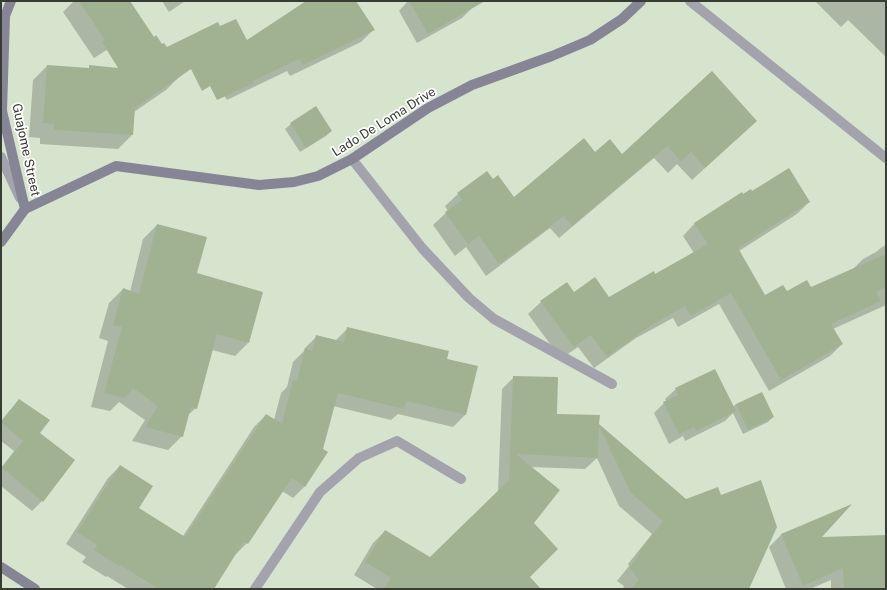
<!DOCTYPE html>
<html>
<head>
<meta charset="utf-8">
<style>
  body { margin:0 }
  #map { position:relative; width:887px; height:590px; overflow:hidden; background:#d7e4cd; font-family:"Public Sans",sans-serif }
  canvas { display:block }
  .frame { position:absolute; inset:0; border:2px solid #383d34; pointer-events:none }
</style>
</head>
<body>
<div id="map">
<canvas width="887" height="590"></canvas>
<div class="frame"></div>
</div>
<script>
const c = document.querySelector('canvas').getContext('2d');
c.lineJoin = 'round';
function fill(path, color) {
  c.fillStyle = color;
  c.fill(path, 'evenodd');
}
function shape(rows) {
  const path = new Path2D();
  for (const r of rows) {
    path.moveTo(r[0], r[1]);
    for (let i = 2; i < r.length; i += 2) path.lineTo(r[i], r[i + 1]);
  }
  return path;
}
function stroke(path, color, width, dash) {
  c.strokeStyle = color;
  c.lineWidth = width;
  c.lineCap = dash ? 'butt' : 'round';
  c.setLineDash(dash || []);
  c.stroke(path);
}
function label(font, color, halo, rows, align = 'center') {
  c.font = font + ' "Public Sans",sans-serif';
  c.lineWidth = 3.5;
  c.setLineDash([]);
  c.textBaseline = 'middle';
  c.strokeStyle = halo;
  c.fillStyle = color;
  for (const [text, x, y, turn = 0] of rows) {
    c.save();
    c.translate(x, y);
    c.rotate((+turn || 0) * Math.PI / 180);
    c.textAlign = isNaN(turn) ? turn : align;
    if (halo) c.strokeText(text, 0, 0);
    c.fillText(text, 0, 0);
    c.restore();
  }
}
fill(shape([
  [74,1,128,1,129,36,94,58,63,12],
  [162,1,185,1,169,12],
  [308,1,355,1,374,29,361,42,290,76,287,71,227,100,193,47,247,41],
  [408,1,468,1,472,8,462,18,417,43,399,11],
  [815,1,886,1,886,57,848,20,841,27],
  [47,66,180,76,166,90,134,112,132,135,118,149,40,144,40,138,29,137,33,80],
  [711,72,743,133,692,180,677,164,668,173,654,158,559,238,550,228,486,276,466,247,455,256,433,225,448,211,445,206,458,194,493,180,513,198,595,153,622,155],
  [316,108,331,131,326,136,300,152,285,129,291,124],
  [752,192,809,202,797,214,739,251,765,297,811,289,851,271,863,259,876,252,882,247,886,245,886,305,833,329,842,344,830,356,769,391,719,304,678,327,673,318,636,338,594,368,578,347,561,359,528,314,541,302,567,284,574,294,609,299,655,276,694,253,683,236,695,223,742,195],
  [157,225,196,273,248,343,235,356,212,350,196,408,187,416,182,436,168,450,132,441,145,420,119,402,110,411,91,407,108,341,99,338,109,303,123,289,130,292,143,239],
  [348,328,446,359,477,367,465,415,453,427,398,414,391,420,333,406,305,486,293,498,282,491,247,543,235,555,234,555,213,589,128,589,107,576,106,577,82,562,86,557,66,544,108,478,120,466,138,508,183,536,254,427,266,415,274,420,281,393,287,387,293,362,304,351,305,348,317,336,336,340],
  [514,377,555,415,598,424,748,589,625,589,623,587,624,586,617,581,629,566,628,564,652,534,619,506,597,458,585,469,530,467,532,523,528,577,524,589,377,589,354,575,373,543,385,531,430,558,498,492,502,389],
  [676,389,733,407,736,404,773,417,768,422,743,434,733,413,725,421,685,441,683,436,669,444,654,413,664,403,667,402,665,399],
  [19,401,39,433,42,501,32,511,1,486,1,468,14,451,1,441,1,421,9,411],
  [848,507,819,538,886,536,886,589,831,589,831,580,810,589,786,589,769,547,781,535]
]), '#0003');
fill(shape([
  [79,1,130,1,154,37,156,35,162,44,164,43,167,47,218,22,220,26,236,19,247,40,306,1,356,1,375,30,303,65,299,59,253,81,254,83,217,100,210,86,202,91,191,69,135,108,133,135,54,130,54,124,43,123,47,65,89,68,89,65,118,68,102,42,105,40],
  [409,1,485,1,428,34],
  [712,71,757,121,705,168,691,152,681,161,667,146,572,226,564,216,499,264,479,236,468,244,445,212,462,200,457,193,487,171,493,179,498,175,514,197,584,138,595,152,610,139,622,154],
  [316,106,332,131,306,148,290,123],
  [789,168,810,202,738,248,765,295,783,285,787,291,807,280,811,287,886,254,886,287,876,292,881,301,831,324,843,344,781,380,731,293,691,316,685,306,650,326,607,357,591,335,574,347,540,301,567,282,574,292,595,277,609,297,654,271,655,274,708,244,694,223,742,192,743,194,751,189,752,191],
  [157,224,207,237,197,273,263,292,249,343,217,334,197,409,191,407,183,437,145,427,158,406,133,388,125,398,104,393,122,327,113,325,123,288,139,294],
  [347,327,449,351,447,359,478,366,466,415,406,401,404,409,338,393,323,449,328,452,305,487,292,478,248,544,244,541,214,589,159,589,120,565,119,566,94,550,97,545,77,532,120,465,153,486,139,508,185,537,266,414,282,424,293,380,297,381,305,348,312,351,316,335,344,342],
  [715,369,736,411,696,431,694,427,679,434,663,402,678,395,675,388],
  [513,376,558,377,557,414,600,415,599,424,686,499,718,487,721,495,761,480,777,527,749,589,631,589,639,579,634,575,635,573,629,568,640,553,639,552,663,521,631,493,599,426,598,458,516,454,560,490,534,523,558,549,530,577,541,589,384,589,391,578,365,562,385,530,430,557,509,480],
  [762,392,774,417,748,430,736,404],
  [19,399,50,420,40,433,75,460,43,502,2,468,23,441,1,422],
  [852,504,822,537,886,535,886,589,844,589,843,568,803,586,781,534]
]), '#a0b292');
stroke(shape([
  [690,1,886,158],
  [1,157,20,198],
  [352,159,422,248,469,298,494,319,612,384],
  [255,589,320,492,359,458,397,441,461,479]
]), '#a3a3ad', 10);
stroke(shape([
  [11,1,5,16,2,111,25,209],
  [1,242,25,209,116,166,259,185,294,182,318,176,352,159,428,108,472,85,552,56,590,40,622,19,641,1],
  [1,567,35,589]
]), '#868595', 10);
label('13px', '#383d34', '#fff', [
  ["Lado De Loma Drive",384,122,-32],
  ["Guajome Street",26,150,78]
]);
</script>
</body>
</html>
